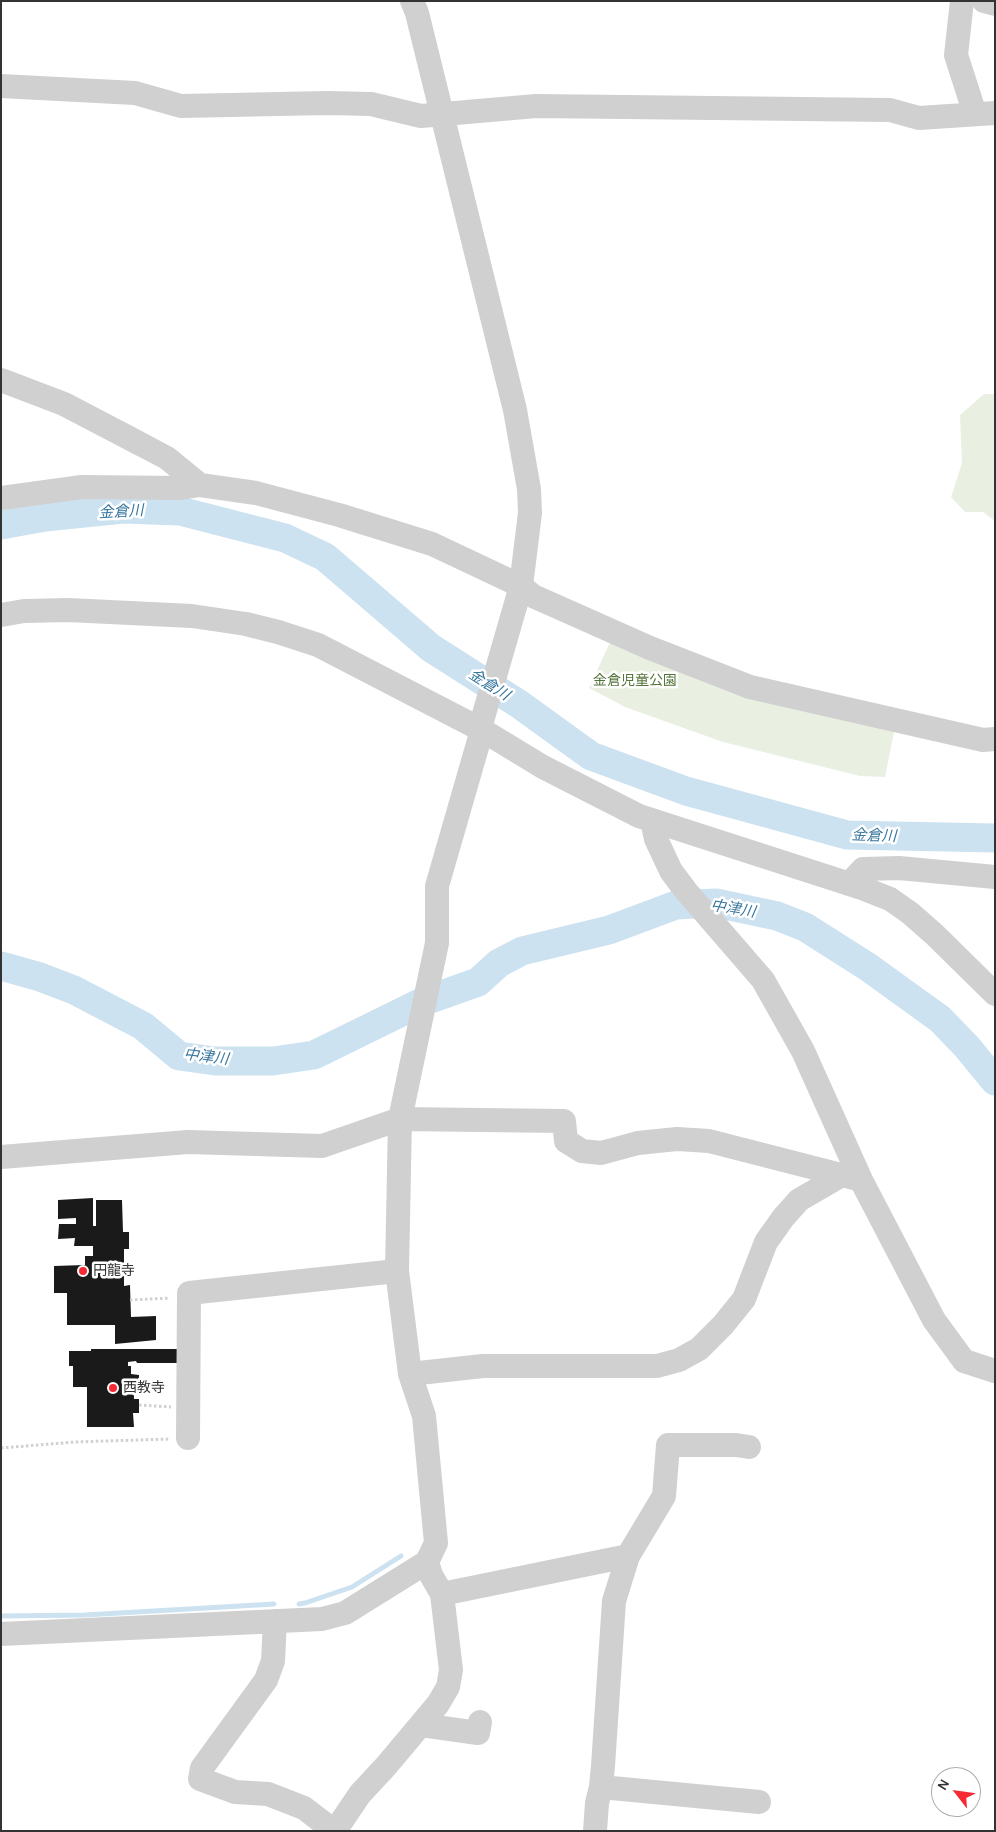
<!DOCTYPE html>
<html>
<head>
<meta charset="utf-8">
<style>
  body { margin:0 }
  #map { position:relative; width:996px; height:1832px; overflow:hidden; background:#fff; font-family:Karla,sans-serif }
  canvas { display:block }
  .frame { position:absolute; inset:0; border:2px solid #333; pointer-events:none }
  .north { position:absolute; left:931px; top:1767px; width:50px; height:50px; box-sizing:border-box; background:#fff; border:1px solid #adadad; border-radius:50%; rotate:300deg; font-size:14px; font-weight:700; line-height:20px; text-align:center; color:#333 }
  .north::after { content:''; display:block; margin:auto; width:18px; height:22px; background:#f52a35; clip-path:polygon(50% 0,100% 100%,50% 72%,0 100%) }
</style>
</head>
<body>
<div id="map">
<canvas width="996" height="1832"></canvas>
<div class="frame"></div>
<div class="north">N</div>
</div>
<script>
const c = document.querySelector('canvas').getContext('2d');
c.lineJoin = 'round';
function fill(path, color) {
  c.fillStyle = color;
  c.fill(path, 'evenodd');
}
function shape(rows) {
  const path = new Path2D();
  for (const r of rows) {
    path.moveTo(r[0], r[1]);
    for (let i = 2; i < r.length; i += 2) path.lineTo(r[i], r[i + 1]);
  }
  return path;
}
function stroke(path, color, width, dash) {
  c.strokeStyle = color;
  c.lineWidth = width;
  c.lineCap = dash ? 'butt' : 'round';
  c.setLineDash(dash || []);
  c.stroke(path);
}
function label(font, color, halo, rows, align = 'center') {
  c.font = font + ' Karla,"Noto Sans JP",sans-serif';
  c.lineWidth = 5;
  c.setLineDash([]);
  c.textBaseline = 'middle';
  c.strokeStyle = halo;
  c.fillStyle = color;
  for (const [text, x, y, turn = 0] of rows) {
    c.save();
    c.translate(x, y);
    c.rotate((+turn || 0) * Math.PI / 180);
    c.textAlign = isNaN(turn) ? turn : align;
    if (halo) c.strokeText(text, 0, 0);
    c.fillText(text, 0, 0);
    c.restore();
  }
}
fill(shape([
  [984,394,995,394,995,521,983,512,965,512,951,497,962,463,960,415],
  [612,638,895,727,885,777,860,776,723,742,625,707,589,688]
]), '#e9f0e1');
stroke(shape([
  [299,1604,305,1603,352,1587,401,1556],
  [1,1616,85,1615,274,1604]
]), '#cce2f1', 5);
stroke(shape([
  [1,525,45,517,123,509,180,511,285,538,325,557,431,648,519,704,591,756,686,791,847,835,995,838],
  [1,966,40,977,74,990,143,1026,179,1056,215,1061,273,1061,314,1055,420,1003],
  [433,998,478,982,499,963,522,951,609,930,676,905,716,903,777,916,805,927,868,967,940,1019,967,1047,995,1081]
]), '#cce2f1', 29);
fill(shape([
  [93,1198,93,1226,96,1226,96,1200,122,1200,123,1232,129,1232,129,1249,124,1249,124,1263,113,1264,113,1277,124,1276,124,1286,130,1285,131,1317,156,1316,156,1340,115,1344,115,1325,67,1325,67,1293,54,1293,54,1266,85,1265,85,1256,93,1256,93,1246,74,1246,75,1238,58,1239,59,1224,76,1224,76,1218,58,1219,58,1200],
  [91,1349,180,1349,180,1363,137,1363,136,1361,128,1362,128,1366,131,1366,131,1374,139,1375,139,1388,134,1389,134,1399,139,1399,139,1413,133,1413,134,1427,87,1427,87,1387,73,1387,73,1366,69,1366,69,1351,91,1351]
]), '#1a1a1a');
stroke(shape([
  [130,1300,170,1298],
  [139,1405,171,1407],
  [1,1448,75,1442,170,1439]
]), '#d0d0d0', 3, [2.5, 2.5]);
stroke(shape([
  [962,1,956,55,975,114],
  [984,1,995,4],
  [1,86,135,93,181,106,327,103,371,104,421,116,536,106,890,110,919,118,995,113],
  [1,380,64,404,129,438,167,458,200,485,256,493,339,515,432,544,521,586,533,596,650,648,750,687,983,740,995,739],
  [1,498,82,487,181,488,200,485],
  [1,615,24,611,68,610,192,616,246,624,278,632,318,645,482,730,543,767,639,816,862,888,890,899,910,913,935,935,995,994],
  [652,820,656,839,671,871,686,891,763,980,803,1051,861,1180,934,1320,964,1361,995,1371],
  [849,884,863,869,899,868,995,877],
  [1,1157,188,1142,322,1146,400,1119,564,1121,566,1141,582,1151,601,1153,638,1143,677,1139,709,1141,861,1180],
  [410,1374,483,1366,657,1366,679,1360,699,1349,723,1325,744,1299,766,1242,783,1218,799,1200,842,1175],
  [188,1438,189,1293,397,1271],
  [442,1594,628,1556],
  [275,1621,273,1661,266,1680,202,1768,200,1779,235,1792,268,1794,304,1808,334,1831],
  [1,1634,322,1619,345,1613,427,1562],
  [421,1725,478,1733,480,1722],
  [601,1787,759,1802],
  [335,1831,360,1794,386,1766,438,1704,448,1687,451,1670,442,1594,431,1575,427,1562,436,1543,424,1416,410,1374,397,1271,400,1119,437,943,437,886,482,730,482,721,521,586,530,513,529,489,515,410,417,13,412,1],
  [595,1831,597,1803,601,1787,603,1766,614,1601,628,1556,664,1496,668,1445,736,1445,749,1447]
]), '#d0d0d0', 24);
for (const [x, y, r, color] of [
  [83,1271,5,"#f52a35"],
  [113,1388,5,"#f52a35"]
]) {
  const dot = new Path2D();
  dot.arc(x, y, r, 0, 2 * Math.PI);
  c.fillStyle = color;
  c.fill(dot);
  stroke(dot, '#fff', 2);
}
label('14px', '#55743b', '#fff', [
  ["金倉児童公園",635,681]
]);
label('14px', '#333', '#fff', [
  ["円龍寺",93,1271],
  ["西教寺",123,1388]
], 'left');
label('italic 15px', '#37759e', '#fff', [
  ["金倉川",121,512,-3],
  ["金倉川",489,685,32],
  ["金倉川",874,836,2],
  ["中津川",733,909,9],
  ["中津川",206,1057,7]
]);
</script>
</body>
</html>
